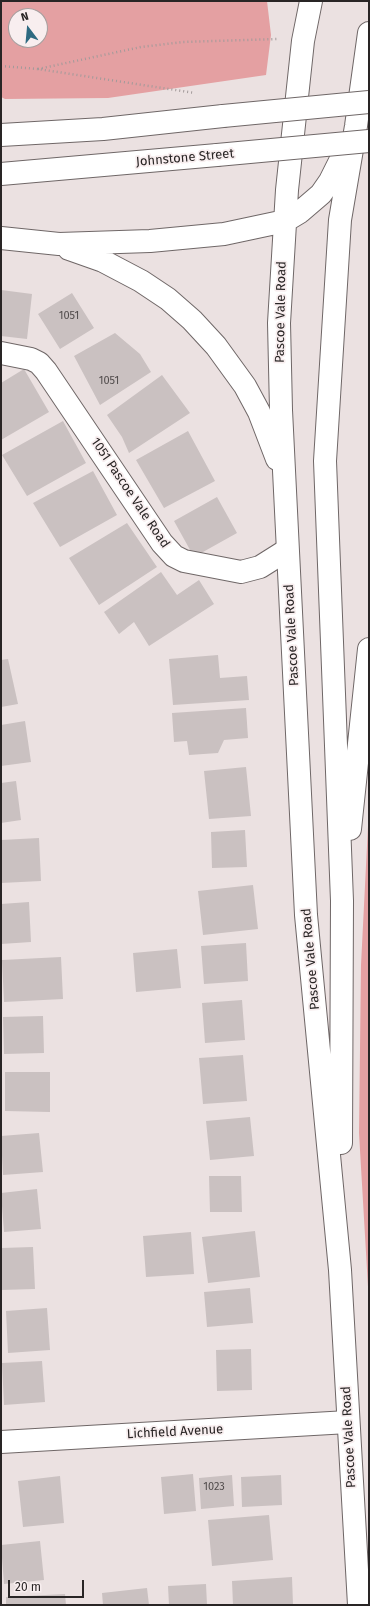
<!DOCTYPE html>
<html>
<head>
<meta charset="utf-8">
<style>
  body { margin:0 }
  #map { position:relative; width:370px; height:1606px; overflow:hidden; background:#ebe1e1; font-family:"Fira Sans",sans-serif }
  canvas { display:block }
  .frame { position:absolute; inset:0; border:2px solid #292525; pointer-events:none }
  .north { position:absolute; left:8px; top:8px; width:40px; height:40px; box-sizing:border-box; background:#f8eeef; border:1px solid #a59e9e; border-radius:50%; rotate:344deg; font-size:11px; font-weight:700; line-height:16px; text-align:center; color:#292525 }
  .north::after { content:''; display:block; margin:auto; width:14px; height:18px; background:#2e6a81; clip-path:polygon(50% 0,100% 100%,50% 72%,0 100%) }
  .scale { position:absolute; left:8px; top:1580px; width:76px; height:18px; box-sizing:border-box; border:2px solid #292525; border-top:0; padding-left:5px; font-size:12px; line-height:14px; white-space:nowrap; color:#292525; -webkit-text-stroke:3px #f8eeef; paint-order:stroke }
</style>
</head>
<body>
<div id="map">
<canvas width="370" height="1606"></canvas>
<div class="frame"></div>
<div class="north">N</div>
<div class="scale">20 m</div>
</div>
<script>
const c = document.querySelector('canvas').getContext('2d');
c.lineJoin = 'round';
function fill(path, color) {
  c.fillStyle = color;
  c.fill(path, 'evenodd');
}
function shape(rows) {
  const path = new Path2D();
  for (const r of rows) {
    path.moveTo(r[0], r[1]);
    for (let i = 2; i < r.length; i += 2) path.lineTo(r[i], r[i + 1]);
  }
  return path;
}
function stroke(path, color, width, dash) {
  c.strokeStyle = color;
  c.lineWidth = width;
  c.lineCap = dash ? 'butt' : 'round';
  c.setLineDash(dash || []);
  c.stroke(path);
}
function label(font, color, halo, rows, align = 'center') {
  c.font = font + ' "Fira Sans",sans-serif';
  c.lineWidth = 3.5;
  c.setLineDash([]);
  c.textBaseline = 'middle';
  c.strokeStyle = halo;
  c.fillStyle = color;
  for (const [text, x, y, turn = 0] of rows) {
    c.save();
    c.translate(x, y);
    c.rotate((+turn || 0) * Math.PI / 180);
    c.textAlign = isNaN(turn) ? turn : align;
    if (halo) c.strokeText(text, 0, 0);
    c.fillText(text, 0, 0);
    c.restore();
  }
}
fill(shape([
  [1,1,267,1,271,35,266,75,108,98,5,99,1,97],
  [16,16,40,16,40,40,16,40],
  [369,806,369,1304,359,1133,361,965]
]), '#e4a0a2');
fill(shape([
  [1,290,32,294,27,339,1,336],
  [72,293,94,328,60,349,38,314],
  [115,333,140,354,151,372,100,405,74,356],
  [24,369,49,412,1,440,1,383],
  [162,375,190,413,129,453,122,437,107,415],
  [63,421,86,463,27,496,2,455],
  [188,431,215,481,164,508,136,460],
  [93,471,117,515,60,547,33,503],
  [217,497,237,533,194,557,174,521],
  [127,523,157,567,99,605,69,558],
  [161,572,177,595,199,580,214,604,149,646,134,622,119,634,104,612],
  [218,655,220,678,247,676,249,700,173,705,169,659],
  [8,659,18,704,1,707,1,660],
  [246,708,248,738,224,740,218,753,189,755,187,741,174,742,172,713],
  [25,721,31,762,1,766,1,725],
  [246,767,251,816,209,819,204,771],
  [16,781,21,820,1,823,1,783],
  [245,830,247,867,212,868,211,832],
  [39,838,41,881,1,883,1,840],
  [253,885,258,929,203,935,198,891],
  [29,902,31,942,1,944,1,904],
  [246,943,248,981,204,984,201,946],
  [177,949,181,988,136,992,133,953],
  [61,957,63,999,4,1002,2,960],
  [242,1000,245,1040,205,1043,202,1003],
  [43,1016,44,1053,4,1054,3,1017],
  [243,1055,247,1101,203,1104,199,1058],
  [5,1072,50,1072,50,1112,5,1111],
  [250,1117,254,1156,210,1160,206,1121],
  [39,1133,43,1172,3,1175,1,1136],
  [209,1176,241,1176,242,1212,210,1212],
  [37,1189,41,1229,4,1232,1,1193],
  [255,1231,260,1277,208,1283,202,1237],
  [191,1232,194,1274,146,1277,143,1236],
  [33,1247,35,1289,1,1290,1,1248],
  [250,1288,253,1323,207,1327,204,1292],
  [47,1308,50,1350,8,1353,6,1311],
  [251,1349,252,1390,217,1391,216,1350],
  [42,1361,45,1402,4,1405,2,1363],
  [193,1474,196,1511,164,1514,161,1477],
  [232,1475,234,1506,201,1509,199,1478],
  [281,1475,282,1505,242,1507,241,1477],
  [60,1476,64,1523,23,1527,18,1481],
  [269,1515,273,1560,212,1566,208,1520],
  [40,1541,44,1580,4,1584,1,1545],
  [292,1577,293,1605,233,1605,232,1581],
  [206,1584,207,1605,169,1605,168,1586],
  [147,1588,149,1605,103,1605,102,1593],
  [65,1594,66,1605,6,1605,6,1597]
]), '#cac1c1');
const minor = shape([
  [1,353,31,359,39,363,46,371,162,543,174,556,184,561,241,572,260,567,287,550],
  [1,1442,348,1422]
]);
const major = shape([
  [311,1,303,41,287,190,279,323,281,410,306,915,340,1270,359,1605],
  [1,135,103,129,223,116],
  [1,174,217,155],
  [1,238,59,244,150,241,224,234,285,221,300,212,321,194,330,181,345,151],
  [69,249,103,261,141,281,168,299,192,320,216,346,245,386,259,412,277,459],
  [350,829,369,649],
  [341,1143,342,901,325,461,340,220,356,126,369,33]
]);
stroke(minor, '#6f6767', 24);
stroke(major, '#6f6767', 24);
stroke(shape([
  [1,66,38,69,195,93],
  [38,69,141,47,183,42,279,39]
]), '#a29a9a', 2.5, [1, 3]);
stroke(minor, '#fff', 22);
stroke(major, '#fff', 22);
const majorBridge = shape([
  [223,116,369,102],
  [217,155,369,141]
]);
stroke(majorBridge, '#6f6767', 24, []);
stroke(majorBridge, '#fff', 22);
label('11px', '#514c4c', null, [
  ["1051",69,316],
  ["1051",109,381],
  ["1023",214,1487]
]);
label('13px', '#292525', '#f8eeef', [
  ["Johnstone Street",185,158,-5],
  ["Pascoe Vale Road",281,312,-89],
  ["1051 Pascoe Vale Road",130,493,56],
  ["Pascoe Vale Road",292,635,-93],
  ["Pascoe Vale Road",311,959,-95],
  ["Lichfield Avenue",175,1432,-3],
  ["Pascoe Vale Road",349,1437,-93]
]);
</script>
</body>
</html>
